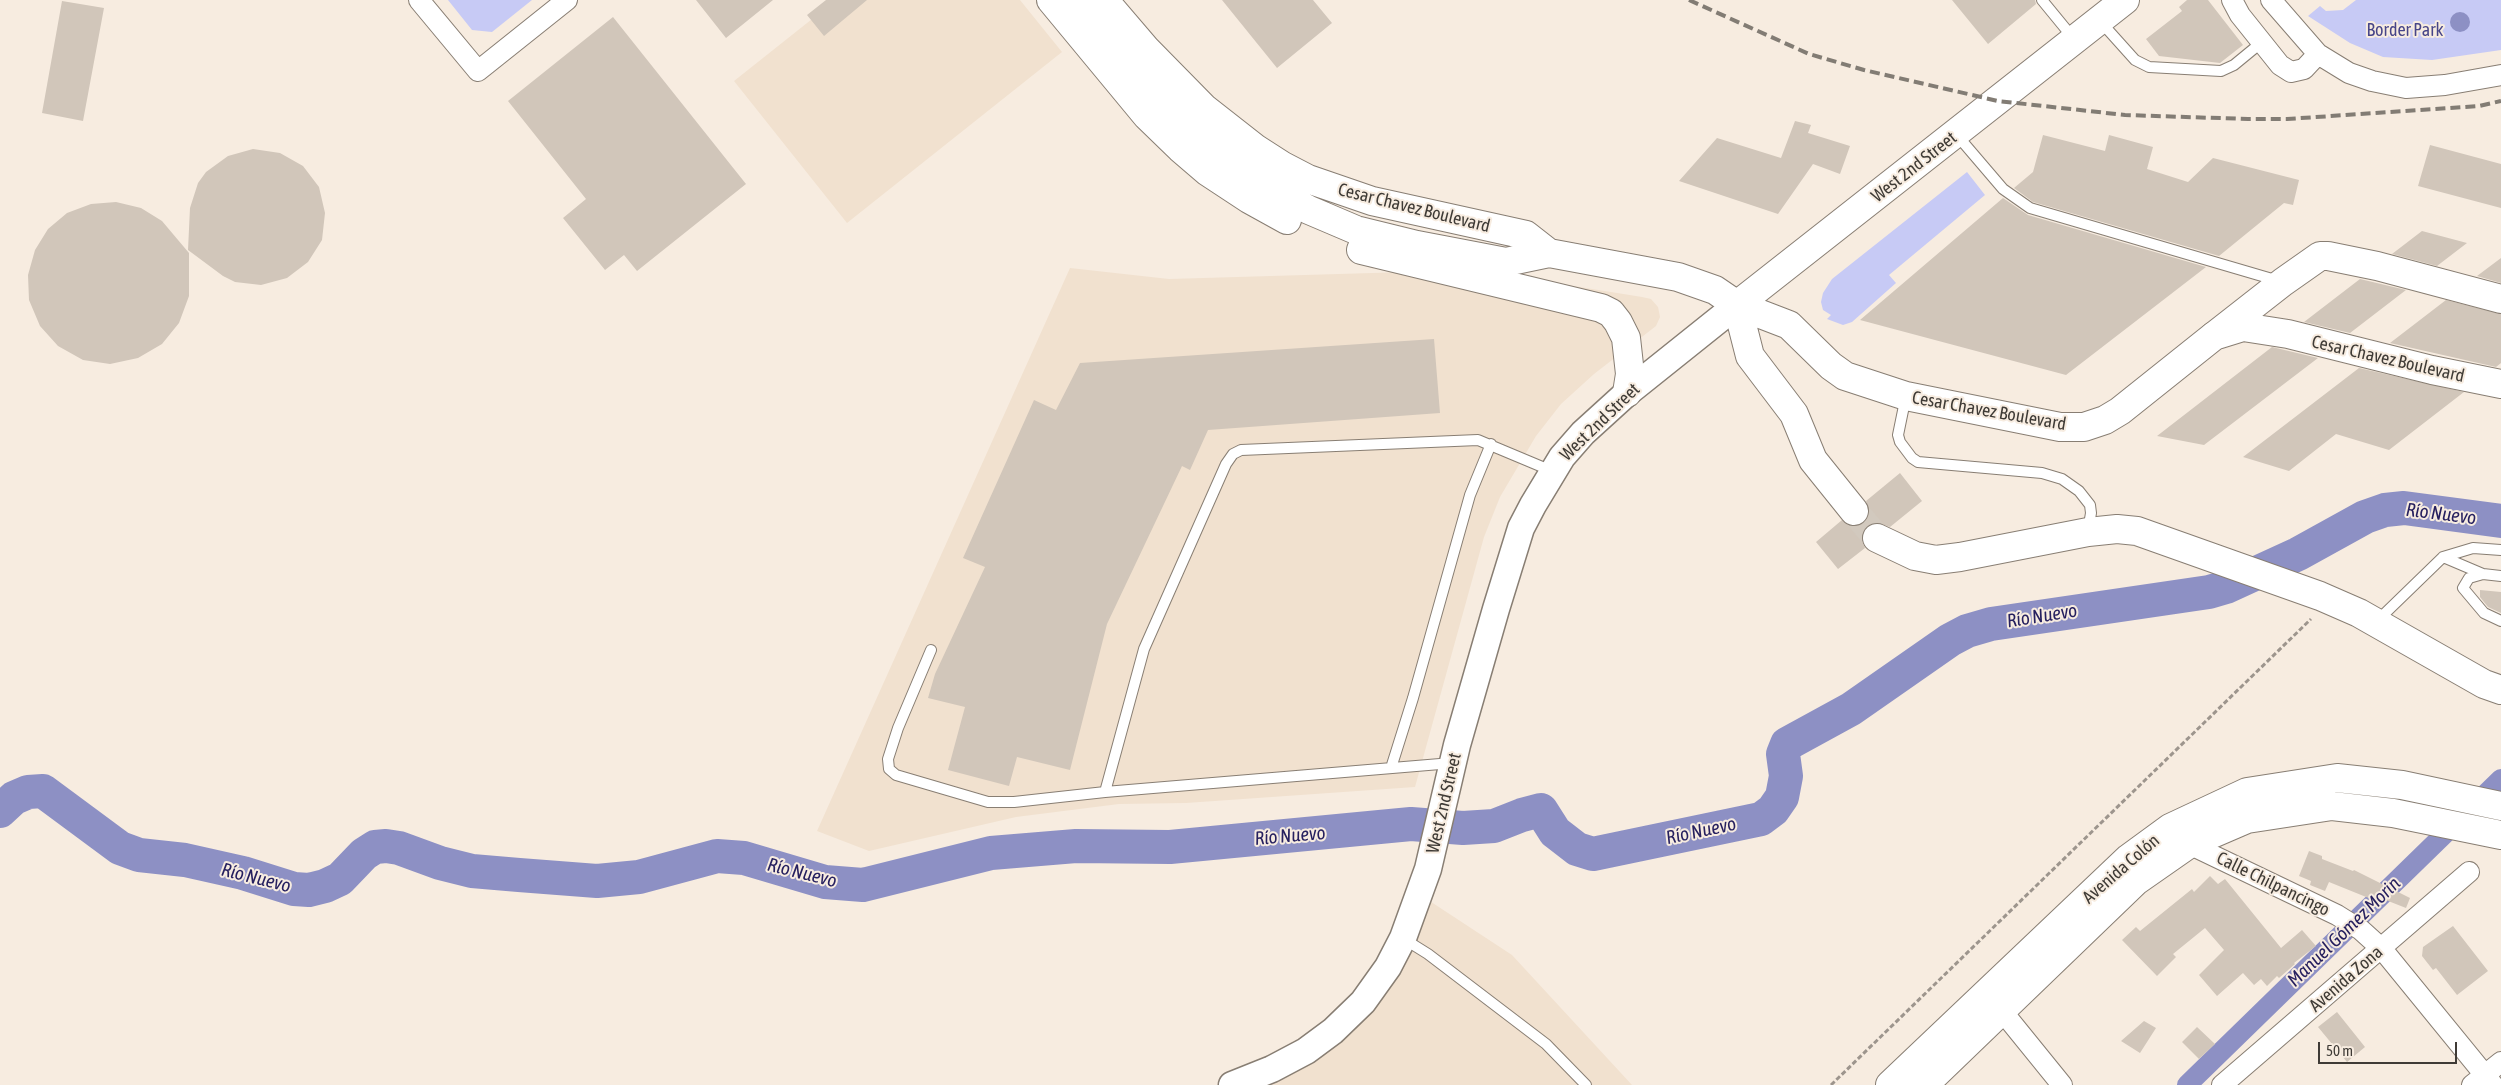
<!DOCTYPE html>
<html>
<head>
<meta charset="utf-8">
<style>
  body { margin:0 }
  #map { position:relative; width:2501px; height:1085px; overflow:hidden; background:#f7ece0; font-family:"Asap Condensed",sans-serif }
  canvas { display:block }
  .scale { position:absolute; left:2318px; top:1042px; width:139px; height:22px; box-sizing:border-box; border:2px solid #3f3b36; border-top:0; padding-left:6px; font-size:15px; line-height:18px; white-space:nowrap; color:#3f3b36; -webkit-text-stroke:4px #f7ece0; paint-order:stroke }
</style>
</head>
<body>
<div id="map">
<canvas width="2501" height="1085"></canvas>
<div class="scale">50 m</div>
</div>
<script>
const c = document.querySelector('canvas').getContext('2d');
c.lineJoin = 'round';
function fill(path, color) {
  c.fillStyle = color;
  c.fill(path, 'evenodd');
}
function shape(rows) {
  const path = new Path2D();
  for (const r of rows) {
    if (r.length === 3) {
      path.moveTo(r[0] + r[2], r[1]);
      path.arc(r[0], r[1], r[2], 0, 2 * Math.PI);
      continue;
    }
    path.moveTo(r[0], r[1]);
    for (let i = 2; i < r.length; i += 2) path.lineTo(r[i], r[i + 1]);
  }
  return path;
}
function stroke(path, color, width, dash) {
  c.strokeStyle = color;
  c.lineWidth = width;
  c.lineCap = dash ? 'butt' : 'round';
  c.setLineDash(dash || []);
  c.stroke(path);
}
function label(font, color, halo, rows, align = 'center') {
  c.font = font + ' "Asap Condensed",sans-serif';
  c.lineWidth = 4;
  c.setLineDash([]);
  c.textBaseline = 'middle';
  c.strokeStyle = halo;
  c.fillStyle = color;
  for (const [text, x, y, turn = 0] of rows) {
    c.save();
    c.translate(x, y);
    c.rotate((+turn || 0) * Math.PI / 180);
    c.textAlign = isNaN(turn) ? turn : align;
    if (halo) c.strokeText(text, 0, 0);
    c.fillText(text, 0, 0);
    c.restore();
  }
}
fill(shape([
  [836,0,1020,0,1062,52,847,223,734,81],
  [1070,268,1169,279,1474,270,1642,297,1651,299,1658,307,1660,317,1656,326,1594,374,1561,404,1536,436,1500,497,1484,537,1415,787,1186,803,1119,804,1016,817,869,851,817,831],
  [1419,894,1512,955,1632,1085,1232,1085,1333,1031]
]), '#f1e1cf');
fill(shape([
  [448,0,532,0,492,32,472,30],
  [2356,0,2501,0,2501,50,2432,60,2383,57,2350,43,2308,16,2320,6,2326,11,2343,10],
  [1967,172,1985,195,1889,275,1896,283,1852,322,1843,325,1827,319,1831,315,1823,310,1821,302,1823,293,1832,279]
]), '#c7caf5');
fill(shape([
  [2460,22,10]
]), '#8d90c4');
stroke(shape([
  [2187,1085,2501,779]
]), '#8d90c4', 20);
stroke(shape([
  [0,811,14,798,28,792,43,791,120,848,139,855,185,860,243,873,294,889,309,890,325,886,340,879,364,854,375,847,386,846,399,848,440,863,472,871,519,875,597,881,639,877,717,856,744,858,825,882,863,885,991,853,1076,846,1170,847,1411,824,1463,828,1494,826,1522,815,1541,810,1555,832,1577,849,1593,854,1761,819,1773,810,1782,797,1786,776,1783,754,1787,744,1851,709,1950,640,1967,631,1991,624,2209,592,2226,587,2298,554,2365,517,2385,510,2404,508,2501,521]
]), '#8d90c4', 34);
fill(shape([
  [696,0,773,0,726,38],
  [826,0,867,0,824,36,807,15],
  [1222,0,1313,0,1332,23,1277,68],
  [1952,0,2035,0,2036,4,1988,44],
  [2187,0,2208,0,2243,45,2220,63,2159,56,2146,39,2182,11,2179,7],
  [62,1,104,8,83,121,42,113],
  [613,17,746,184,637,271,624,255,605,270,563,218,586,199,508,101],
  [1795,121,1811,125,1808,133,1850,146,1840,174,1813,164,1778,214,1679,181,1717,138,1781,158],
  [2043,135,2105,151,2109,135,2153,147,2147,169,2188,182,2213,158,2299,180,2293,205,2284,203,2219,256,2033,202,2014,188,2033,172],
  [2430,145,2501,164,2501,208,2418,186],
  [253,149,280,153,303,166,319,187,325,213,322,240,308,262,287,278,261,285,235,282,223,276,188,250,190,208,198,183,206,172,228,156],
  [2003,198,2028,215,2206,267,2066,375,1860,320],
  [116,202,141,208,162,221,189,253,189,296,179,323,162,344,138,358,110,364,83,360,58,346,40,326,29,300,28,275,35,250,48,229,67,213,91,204],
  [2422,231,2467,243,2437,266,2392,254],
  [2501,258,2501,283,2477,276],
  [2360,279,2406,290,2350,333,2304,322],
  [2446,300,2501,314,2501,363,2496,367,2390,343],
  [1434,339,1440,413,1208,430,1190,470,1182,466,1107,624,1070,770,1017,757,1009,786,948,770,965,707,928,698,935,674,985,567,963,558,1034,400,1056,410,1080,363],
  [2272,347,2318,358,2204,445,2157,436],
  [2359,368,2464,392,2389,450,2336,434,2289,471,2243,457],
  [1900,473,1922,501,1890,527,1876,522,1868,525,1863,532,1861,539,1865,548,1838,569,1816,542,1842,520,1849,526,1856,526,1863,523,1868,517,1869,509,1866,501],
  [2480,590,2501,592,2501,613,2488,607,2480,597],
  [2309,851,2322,856,2322,859,2353,871,2354,870,2410,898,2406,908,2378,897,2376,901,2329,882,2325,891,2310,885,2311,881,2299,876],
  [2210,876,2218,884,2225,879,2281,948,2302,930,2316,946,2294,963,2295,964,2279,978,2277,976,2267,986,2261,979,2254,985,2243,973,2217,996,2199,975,2224,950,2205,928,2173,954,2176,957,2157,976,2122,940,2136,927,2140,931,2192,889,2194,892],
  [2453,926,2488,971,2457,995,2436,968,2433,970,2422,956,2423,947],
  [2337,1012,2365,1047,2347,1062,2318,1027],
  [2144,1021,2156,1028,2140,1053,2121,1041],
  [2197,1027,2215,1044,2199,1059,2182,1042]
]), '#d1c6ba');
stroke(shape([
  [1854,511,1877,538]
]), '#d2c9be', 28, [28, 14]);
const service = shape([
  [2042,0,2074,39],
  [2100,21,2135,60,2149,67,2221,71,2234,65,2262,42],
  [1956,134,2003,189,2030,208,2279,281],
  [1906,396,1898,435,1900,442,1912,458,1918,462,2042,473,2062,479,2079,491,2090,505,2091,513,2088,531],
  [2443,557,2483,574,2501,576],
  [2483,574,2469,578,2463,588,2484,613,2501,621],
  [2376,622,2443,557,2473,548,2501,550],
  [931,650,898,728,888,759,889,769,896,775,988,802,1014,802,1105,792,1452,763],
  [1391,768,1413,698,1470,495,1491,444],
  [1105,792,1144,649,1226,464,1233,454,1241,450,1478,440,1552,471],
  [1404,939,1428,954,1546,1044,1586,1085]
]);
const minor = shape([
  [419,0,478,71,567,0],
  [2232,0,2240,15,2280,65,2291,72,2304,69,2318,54],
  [2271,0,2318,54,2349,73,2372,81,2406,88,2445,85,2501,75],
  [2189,844,2337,915,2361,930,2382,949,2493,1085],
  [2002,1011,2062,1085],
  [2222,1085,2469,872],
  [2472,1085,2501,1062]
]);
const tertiary = shape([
  [1232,1085,1272,1069,1306,1051,1333,1031,1363,1002,1388,967,1403,938,1428,869,1457,745,1496,609,1521,528,1533,505,1562,457,1583,433,1627,393,1737,305]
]);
const secondary = shape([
  [1051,0,1147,116,1180,148,1208,172,1249,199,1287,220],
  [1076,0,1132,70,1177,117,1224,158,1273,191,1309,210,1356,230,1417,245,1506,262,1549,253,1678,277,1715,290,1737,305],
  [1104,0,1146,49,1204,108,1255,148,1283,166,1308,179,1372,201,1526,235,1549,253],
  [1361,250,1601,308,1611,313,1618,322,1626,338,1630,374,1627,393]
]);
const primary = shape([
  [2214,336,2283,282,2320,256,2328,256,2377,266,2501,299],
  [1890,1085,2129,858,2170,828,2247,792,2337,778,2402,785,2501,806],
  [1924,1085,2136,881,2189,844,2247,819,2332,806,2393,813,2501,835]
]);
const trunk = shape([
  [1737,305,1789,325,1831,366,1845,376,1906,396,2060,427,2084,427,2105,420,2120,411,2214,336,2243,327,2288,334,2432,370,2501,384],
  [1737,305,2125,0],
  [1737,305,1750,356,1794,414,1813,460,1854,511],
  [1877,538,1915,556,1936,560,1960,557,2088,532,2117,529,2137,531,2320,596,2359,613,2484,684,2501,690]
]);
stroke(service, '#887e73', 12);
stroke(minor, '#887e73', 22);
stroke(tertiary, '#887e73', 29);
stroke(secondary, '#887e73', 30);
stroke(primary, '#887e73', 30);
stroke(trunk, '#887e73', 30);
stroke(shape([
  [1831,1085,2311,619]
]), '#9d958d', 3, [5, 2.5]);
stroke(service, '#fff', 10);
stroke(minor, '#fff', 20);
stroke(tertiary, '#fff', 26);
stroke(secondary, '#fff', 28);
stroke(primary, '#fff', 28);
stroke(trunk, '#fff', 28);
stroke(shape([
  [1689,0,1809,54,1864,70,1998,101,2125,115,2248,119,2287,119,2479,106,2501,101]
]), '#827c74', 4, [10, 5]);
label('18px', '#474588', '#f7ece0', [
  ["Border Park",2405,30]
]);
label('18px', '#3f3b36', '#f7ece0', [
  ["West 2nd Street",1914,167,-38],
  ["Cesar Chavez Boulevard",1414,208,14],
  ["Cesar Chavez Boulevard",2388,359,13],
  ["Cesar Chavez Boulevard",1989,411,10],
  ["West 2nd Street",1600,422,-44],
  ["West 2nd Street",1444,803,-77],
  ["Avenida Colón",2121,869,-41],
  ["Calle Chilpancingo",2273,884,26],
  ["Avenida Zona",2346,979,-41]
]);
label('italic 19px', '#26205f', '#f7ece0', [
  ["Río Nuevo",2441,514,7],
  ["Río Nuevo",2042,616,-9],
  ["Río Nuevo",1701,831,-12],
  ["Río Nuevo",1290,836,-5],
  ["Río Nuevo",802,873,14],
  ["Río Nuevo",256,878,14],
  ["Manuel Gómez Morin",2344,932,-44]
]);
</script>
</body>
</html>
